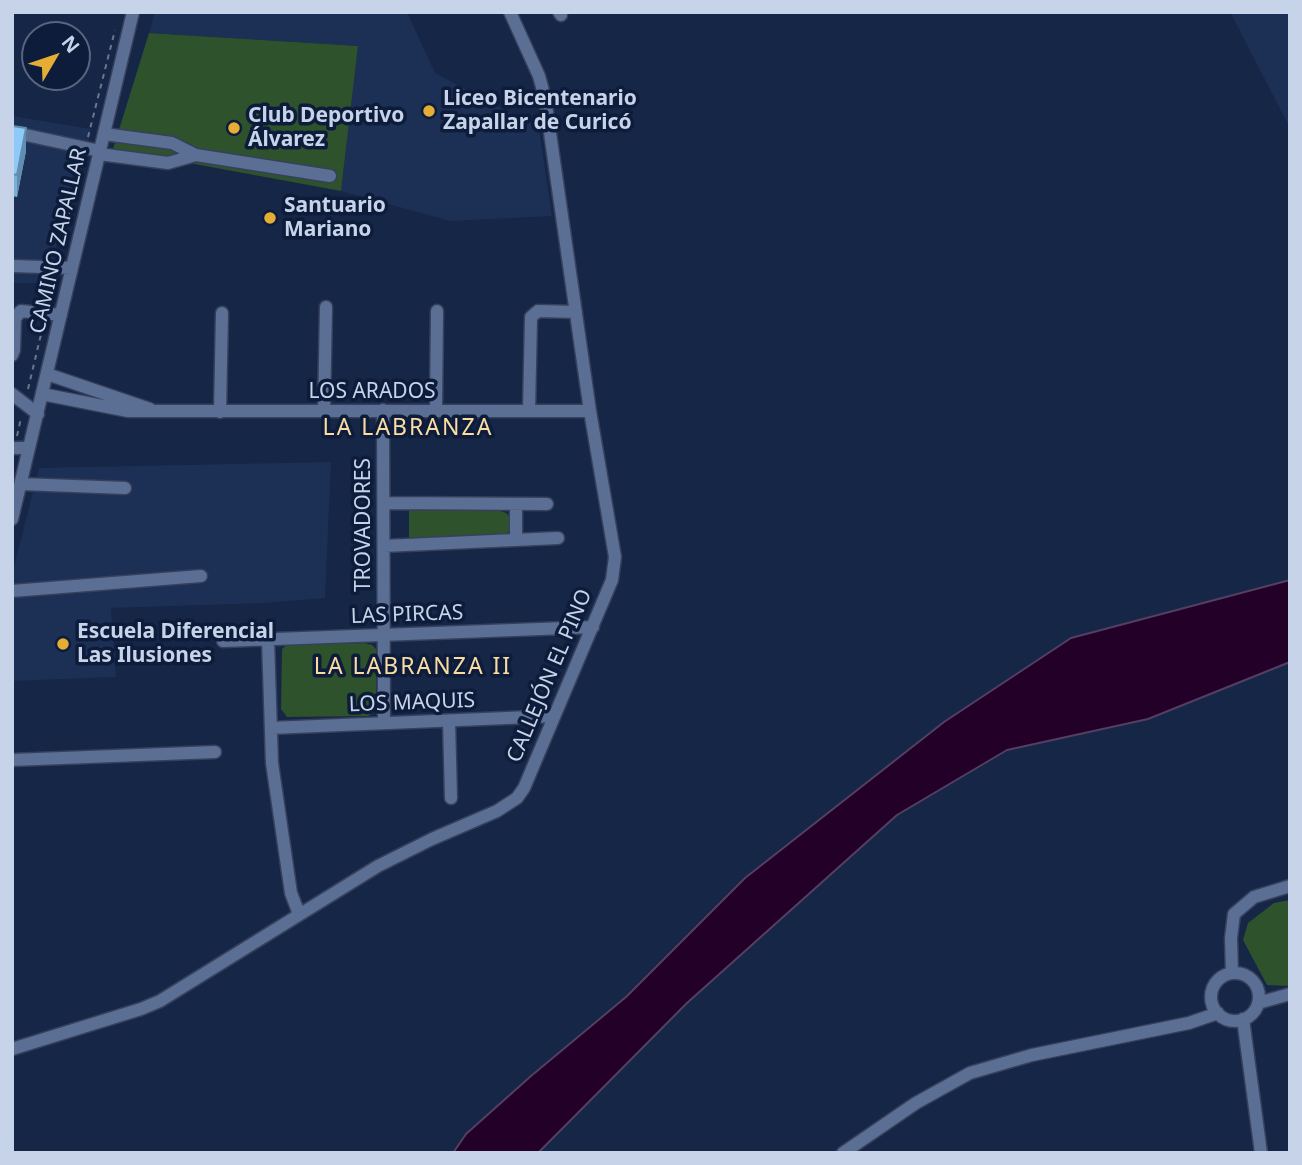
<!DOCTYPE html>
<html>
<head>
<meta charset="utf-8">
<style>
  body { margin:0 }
  #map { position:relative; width:1302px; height:1165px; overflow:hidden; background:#162646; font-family:"Noto Sans",sans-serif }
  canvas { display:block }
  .frame { position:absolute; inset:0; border:14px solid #c7d3e8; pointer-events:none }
  .north { position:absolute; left:21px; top:21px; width:70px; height:70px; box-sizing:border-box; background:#0d1c3b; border:2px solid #576580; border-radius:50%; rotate:51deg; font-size:19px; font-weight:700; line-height:28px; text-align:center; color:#c7d3e8 }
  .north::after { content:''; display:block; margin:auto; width:24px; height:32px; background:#e4ae35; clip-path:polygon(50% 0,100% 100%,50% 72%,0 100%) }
</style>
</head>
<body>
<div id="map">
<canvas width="1302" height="1165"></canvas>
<div class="frame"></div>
<div class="north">N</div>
</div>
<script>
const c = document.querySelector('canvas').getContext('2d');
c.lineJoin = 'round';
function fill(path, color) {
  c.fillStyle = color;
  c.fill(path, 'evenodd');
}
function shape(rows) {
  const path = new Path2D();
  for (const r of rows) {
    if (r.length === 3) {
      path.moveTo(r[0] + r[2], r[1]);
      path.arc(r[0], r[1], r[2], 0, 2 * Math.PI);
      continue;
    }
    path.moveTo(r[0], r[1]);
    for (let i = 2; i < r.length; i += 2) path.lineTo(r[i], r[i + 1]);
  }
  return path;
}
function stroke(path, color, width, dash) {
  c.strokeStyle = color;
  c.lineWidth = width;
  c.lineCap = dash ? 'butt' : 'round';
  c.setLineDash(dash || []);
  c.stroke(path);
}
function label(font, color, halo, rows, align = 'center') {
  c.font = font + ' "Noto Sans",sans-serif';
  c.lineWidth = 7;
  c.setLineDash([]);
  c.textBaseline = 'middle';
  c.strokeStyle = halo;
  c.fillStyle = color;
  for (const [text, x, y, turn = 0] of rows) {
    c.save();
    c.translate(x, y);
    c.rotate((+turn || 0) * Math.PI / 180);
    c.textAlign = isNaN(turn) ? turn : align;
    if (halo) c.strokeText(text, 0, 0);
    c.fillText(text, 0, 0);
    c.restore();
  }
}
fill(shape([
  [155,12,407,12,435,73,520,118,537,117,552,216,450,221,341,191,358,46,149,33],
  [1230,12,1290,12,1290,128],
  [12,116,91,129,86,154,78,153,47,283,12,283],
  [331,462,325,598,264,603,111,608,116,677,12,681,12,575,39,468]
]), '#1c2f55');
fill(shape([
  [149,33,358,46,341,191,113,149],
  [409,510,497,510,506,513,509,516,509,531,507,534,499,535,409,538],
  [364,643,372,645,376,649,376,709,373,713,368,716,287,717,281,709,282,649,287,645],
  [1290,900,1290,986,1267,985,1243,940,1248,923,1274,903]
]), '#2e522c');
const water = shape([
  [1290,580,1290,662,1148,719,1007,750,897,815,687,1003,538,1153,453,1153,466,1134,531,1076,626,997,745,878,944,722,1071,638,1290,580]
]);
fill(water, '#230028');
stroke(water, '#543f62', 2);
const minor = shape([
  [559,12,561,15],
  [12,132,100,151],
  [104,134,172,143,196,155,330,176],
  [99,154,168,163,196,155],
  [12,266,72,268],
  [12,355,14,350,15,318,21,311,61,315],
  [47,374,150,409],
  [12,394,38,414],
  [42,394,128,411,590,411],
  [383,410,384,723],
  [324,411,326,307],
  [436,411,437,311],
  [529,411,531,317,538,311,576,312],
  [220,412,222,313],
  [12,448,29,448],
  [21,484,125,488],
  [384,503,547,504],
  [516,505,516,540],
  [12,519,133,12],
  [384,546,558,538],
  [12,591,201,576],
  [268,640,272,763,291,893,299,914],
  [223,641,593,627],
  [449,721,451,798],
  [271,728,554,716],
  [12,760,215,752],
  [1232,973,1231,938,1234,914,1254,897,1290,886],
  [1235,997,24],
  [1258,1003,1290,994],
  [1243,1019,1261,1153],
  [12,1049,141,1009,160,1001,378,866,432,839,497,811,517,798,524,788,612,580,615,557,590,411,545,98,539,76,510,12],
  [843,1153,916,1103,970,1073,1032,1055,1189,1023,1218,1013]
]);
stroke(minor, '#36405c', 15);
stroke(shape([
  [88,137,115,30],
  [59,256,82,159],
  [49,300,54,278],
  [28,389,43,326],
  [17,436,21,418]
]), '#697792', 2, [5, 5]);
stroke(minor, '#5b6e94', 12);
fill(shape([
  [12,126,26,151,17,197,12,196]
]), '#79aed7');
fill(shape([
  [26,128,26,151,17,197,17,175]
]), '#638daf');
const building = shape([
  [12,126,26,128,17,175,12,174,12,126]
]);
fill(building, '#8dcafa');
stroke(building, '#638daf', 2);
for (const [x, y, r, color] of [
  [429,111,7,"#e4ae35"],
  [234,128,7,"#e4ae35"],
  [270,218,7,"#e4ae35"],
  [63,644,7,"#e4ae35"]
]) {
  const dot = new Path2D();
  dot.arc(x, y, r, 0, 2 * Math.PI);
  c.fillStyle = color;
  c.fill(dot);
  stroke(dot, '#0d1c3b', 2.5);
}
label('bold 21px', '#c7d3e8', '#0d1c3b', [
  ["Liceo Bicentenario",443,99],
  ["Zapallar de Curicó",443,123],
  ["Club Deportivo",248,116],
  ["Álvarez",248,140],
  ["Santuario",284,206],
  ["Mariano",284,230],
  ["Escuela Diferencial",77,632],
  ["Las Ilusiones",77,656]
], 'left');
label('21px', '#c7d3e8', '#0d1c3b', [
  ["CAMINO ZAPALLAR",59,241,-77],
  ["LOS ARADOS",372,392],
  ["TROVADORES",364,525,-90],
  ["LAS PIRCAS",407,615,-2],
  ["CALLEJÓN EL PINO",550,676,-67],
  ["LOS MAQUIS",412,703,-2]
]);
c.letterSpacing = '2px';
label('23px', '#fadca3', '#0d1c3b', [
  ["LA LABRANZA",408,428],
  ["LA LABRANZA II",413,667]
]);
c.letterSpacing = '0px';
</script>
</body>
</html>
